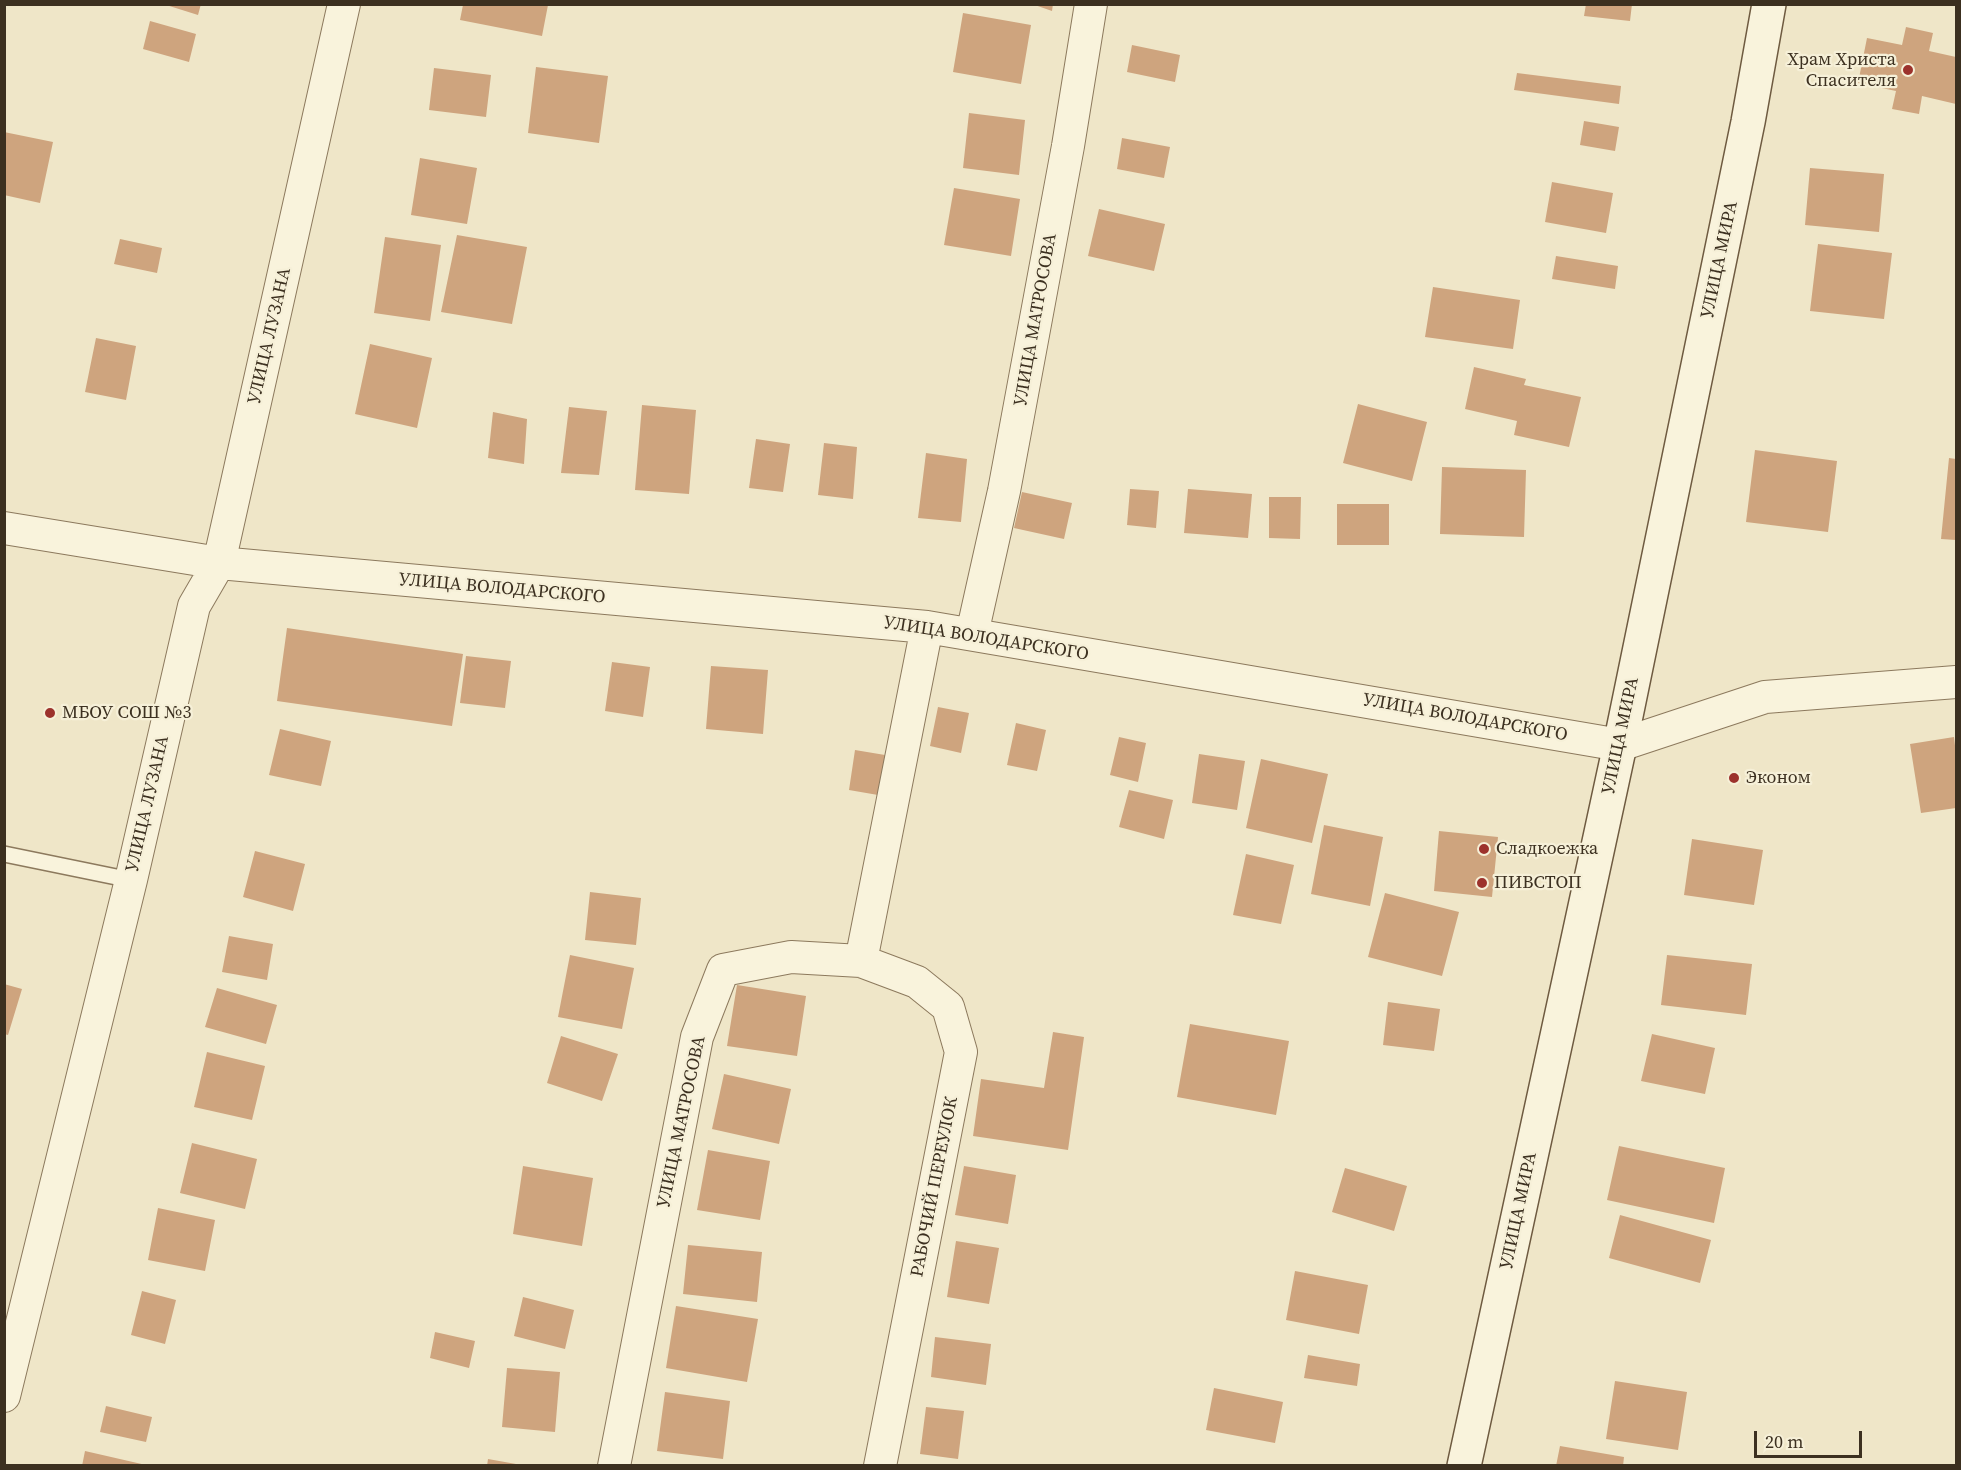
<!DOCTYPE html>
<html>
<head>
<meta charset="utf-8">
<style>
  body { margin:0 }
  #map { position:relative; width:1961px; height:1470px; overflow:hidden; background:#efe6c8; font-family:"Source Serif 4",serif }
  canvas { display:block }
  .frame { position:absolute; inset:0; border:6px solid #3c3020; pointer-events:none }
  .scale { position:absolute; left:1754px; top:1431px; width:108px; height:27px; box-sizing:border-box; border:3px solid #3c3020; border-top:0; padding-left:8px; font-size:18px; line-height:21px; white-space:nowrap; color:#3c3020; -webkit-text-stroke:4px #f6f0d8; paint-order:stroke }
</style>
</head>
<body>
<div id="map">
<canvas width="1961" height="1470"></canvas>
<div class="frame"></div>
<div class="scale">20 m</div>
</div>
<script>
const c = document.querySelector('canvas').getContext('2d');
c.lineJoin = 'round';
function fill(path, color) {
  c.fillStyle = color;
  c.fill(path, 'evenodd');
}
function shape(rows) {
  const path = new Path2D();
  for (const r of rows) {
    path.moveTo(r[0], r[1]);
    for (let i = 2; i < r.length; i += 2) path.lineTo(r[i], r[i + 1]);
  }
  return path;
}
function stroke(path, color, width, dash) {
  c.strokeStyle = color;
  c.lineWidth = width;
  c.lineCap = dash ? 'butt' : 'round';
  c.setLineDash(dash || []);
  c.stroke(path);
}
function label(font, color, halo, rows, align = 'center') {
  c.font = font + ' "Source Serif 4",serif';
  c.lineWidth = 4.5;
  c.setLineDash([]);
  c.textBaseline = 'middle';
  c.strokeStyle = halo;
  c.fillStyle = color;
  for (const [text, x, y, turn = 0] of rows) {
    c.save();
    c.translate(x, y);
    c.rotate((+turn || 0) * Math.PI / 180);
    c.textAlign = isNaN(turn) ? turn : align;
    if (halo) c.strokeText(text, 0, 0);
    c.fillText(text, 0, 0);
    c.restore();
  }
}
fill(shape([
  [163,4,201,4,198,15],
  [1032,4,1053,4,1052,11],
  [1586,4,1632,4,1630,21,1584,16],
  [463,5,548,5,542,36,460,20],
  [963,13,1031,25,1021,84,953,72],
  [150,21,196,34,189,62,143,49],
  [1906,27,1933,33,1929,51,1956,57,1956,104,1922,96,1919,114,1892,109,1896,91,1858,83,1867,38,1902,45],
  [1132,45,1180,55,1175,82,1127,72],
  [536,67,608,76,599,143,528,133],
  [434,68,491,75,486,117,429,110],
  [1517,73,1621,86,1619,104,1514,90],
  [969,113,1025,120,1019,175,963,168],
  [1584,121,1619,127,1615,151,1580,145],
  [4,132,53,142,40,203,4,195],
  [1122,138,1170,147,1164,178,1117,169],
  [420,158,477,168,467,224,411,215],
  [1810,168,1884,174,1879,232,1805,225],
  [1552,182,1613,193,1606,233,1545,222],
  [954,188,1020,199,1011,256,944,245],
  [1099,209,1165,224,1154,271,1088,256],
  [457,235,527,247,512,324,441,312],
  [385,237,441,245,430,321,374,313],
  [120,239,162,248,157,273,114,264],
  [1818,244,1892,253,1884,319,1810,311],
  [1556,256,1618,266,1615,289,1552,279],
  [1433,287,1520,300,1513,349,1425,337],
  [96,338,136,346,126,400,85,392],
  [370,344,432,358,417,428,355,414],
  [1474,367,1526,379,1524,385,1581,397,1569,447,1514,435,1517,421,1465,409],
  [1358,404,1427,422,1412,481,1343,463],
  [642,405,696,410,689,494,635,490],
  [569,407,607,411,599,475,561,473],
  [493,412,527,419,524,464,488,458],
  [756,439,790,444,783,492,749,488],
  [824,443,857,447,853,499,818,495],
  [1755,450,1837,461,1828,532,1746,522],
  [926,453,967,459,961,522,918,518],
  [1949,458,1956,459,1956,540,1941,539],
  [1442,467,1526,470,1524,537,1440,534],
  [1130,489,1159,491,1156,528,1127,525],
  [1188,489,1252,494,1248,538,1184,533],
  [1022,492,1072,503,1064,539,1014,528],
  [1269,497,1301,497,1300,539,1269,538],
  [1337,504,1389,504,1389,545,1337,545],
  [287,628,463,654,452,726,277,701],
  [466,656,511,661,505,708,460,703],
  [612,662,650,667,643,717,605,711],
  [711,666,768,670,763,734,706,729],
  [938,707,969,713,961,753,930,746],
  [1016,723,1046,730,1037,771,1007,765],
  [280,729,331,741,321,786,269,775],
  [1119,737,1146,743,1138,782,1110,775],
  [1954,737,1956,754,1956,808,1921,813,1910,744],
  [855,750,885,755,878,795,849,790],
  [1199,754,1245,761,1237,810,1192,803],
  [1261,759,1328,774,1312,843,1246,828],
  [1129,790,1173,800,1164,839,1119,827],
  [1324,825,1383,837,1370,906,1311,894],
  [1439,831,1498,837,1492,897,1434,891],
  [1692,839,1763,850,1754,905,1684,895],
  [255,851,305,864,293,911,243,897],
  [1246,854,1294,865,1281,924,1233,915],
  [590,892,641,898,636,945,585,940],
  [1385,893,1459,912,1442,976,1368,957],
  [229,936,273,944,267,980,222,972],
  [570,955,634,968,622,1029,558,1017],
  [1667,955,1752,964,1746,1015,1661,1005],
  [4,984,22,989,8,1035,4,1034],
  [737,985,806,996,797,1056,727,1046],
  [217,988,277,1005,266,1044,205,1027],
  [1388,1002,1440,1009,1434,1051,1383,1045],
  [1190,1024,1289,1041,1276,1115,1177,1097],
  [1053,1032,1084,1037,1068,1150,973,1136,981,1079,1044,1088],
  [1652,1034,1715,1048,1705,1094,1641,1081],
  [561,1036,618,1054,602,1101,547,1083],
  [207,1052,265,1066,252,1120,194,1107],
  [724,1074,791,1089,779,1144,712,1129],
  [192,1143,257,1159,245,1209,180,1193],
  [1619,1146,1725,1168,1714,1223,1607,1200],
  [708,1150,770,1161,760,1220,697,1210],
  [523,1166,593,1178,582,1246,513,1234],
  [964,1166,1016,1175,1008,1224,955,1215],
  [1345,1168,1407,1186,1394,1231,1332,1212],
  [158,1208,215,1220,205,1271,148,1260],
  [1620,1215,1711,1240,1700,1283,1609,1258],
  [956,1241,999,1248,989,1304,947,1297],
  [688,1245,762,1252,757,1302,683,1294],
  [1295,1271,1368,1285,1359,1334,1286,1320],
  [142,1291,176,1300,165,1344,131,1335],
  [523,1297,574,1310,565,1349,514,1336],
  [676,1306,758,1319,747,1382,666,1368],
  [435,1332,475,1341,469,1368,430,1358],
  [935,1337,991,1344,986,1385,931,1377],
  [1308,1355,1360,1364,1357,1386,1304,1378],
  [507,1368,560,1372,555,1432,502,1427],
  [1615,1381,1687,1392,1678,1450,1606,1439],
  [1214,1388,1283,1402,1275,1443,1206,1430],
  [665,1392,730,1401,723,1459,657,1451],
  [106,1406,152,1417,146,1442,100,1432],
  [926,1407,964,1411,958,1459,920,1454],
  [1560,1446,1624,1457,1623,1466,1556,1466],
  [85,1451,146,1465,146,1466,82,1466],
  [488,1459,516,1464,516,1466,487,1466]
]), '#cea47e');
const service = shape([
  [4,854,131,880]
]);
const minor = shape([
  [4,528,219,563,927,627,1620,745,1765,697,1956,682],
  [972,634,1004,491,1068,146,1091,4],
  [861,961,917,982,948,1007,961,1052,880,1466],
  [4,1396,131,880,194,606,219,563,344,4],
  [614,1466,697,1037,723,970,791,957,861,961,927,627]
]);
const secondary = shape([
  [1464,1466,1620,745,1748,122,1769,4]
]);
stroke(service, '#8c795d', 18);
stroke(minor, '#8c795d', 34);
stroke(secondary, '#6e5a40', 36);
stroke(service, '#f9f3dc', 15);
stroke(minor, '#f9f3dc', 32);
stroke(secondary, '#f9f3dc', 33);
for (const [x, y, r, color] of [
  [1908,70,6,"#9c322c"],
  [50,713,6,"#9c322c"],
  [1734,778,6,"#9c322c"],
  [1484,849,6,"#9c322c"],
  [1482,883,6,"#9c322c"]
]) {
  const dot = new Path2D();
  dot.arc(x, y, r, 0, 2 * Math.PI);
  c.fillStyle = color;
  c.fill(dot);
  stroke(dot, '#f6f0d8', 2);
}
label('18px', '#3c3020', '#f6f0d8', [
  ["Храм Христа",1896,60,"right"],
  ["Спасителя",1896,81,"right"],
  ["МБОУ СОШ №3",62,713],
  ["Эконом",1746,778],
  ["Сладкоежка",1496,849],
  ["ПИВСТОП",1494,883]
], 'left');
label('18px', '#3c3020', '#f6f0d8', [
  ["УЛИЦА МИРА",1720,260,-78],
  ["УЛИЦА МАТРОСОВА",1036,320,-80],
  ["УЛИЦА ЛУЗАНА",270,336,-77],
  ["УЛИЦА ВОЛОДАРСКОГО",502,589,5],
  ["УЛИЦА ВОЛОДАРСКОГО",986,639,9],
  ["УЛИЦА ВОЛОДАРСКОГО",1465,718,10],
  ["УЛИЦА МИРА",1621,736,-78],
  ["УЛИЦА ЛУЗАНА",148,804,-77],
  ["УЛИЦА МАТРОСОВА",682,1122,-78],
  ["РАБОЧИЙ ПЕРЕУЛОК",935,1187,-79],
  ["УЛИЦА МИРА",1519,1211,-78]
]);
</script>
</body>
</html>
